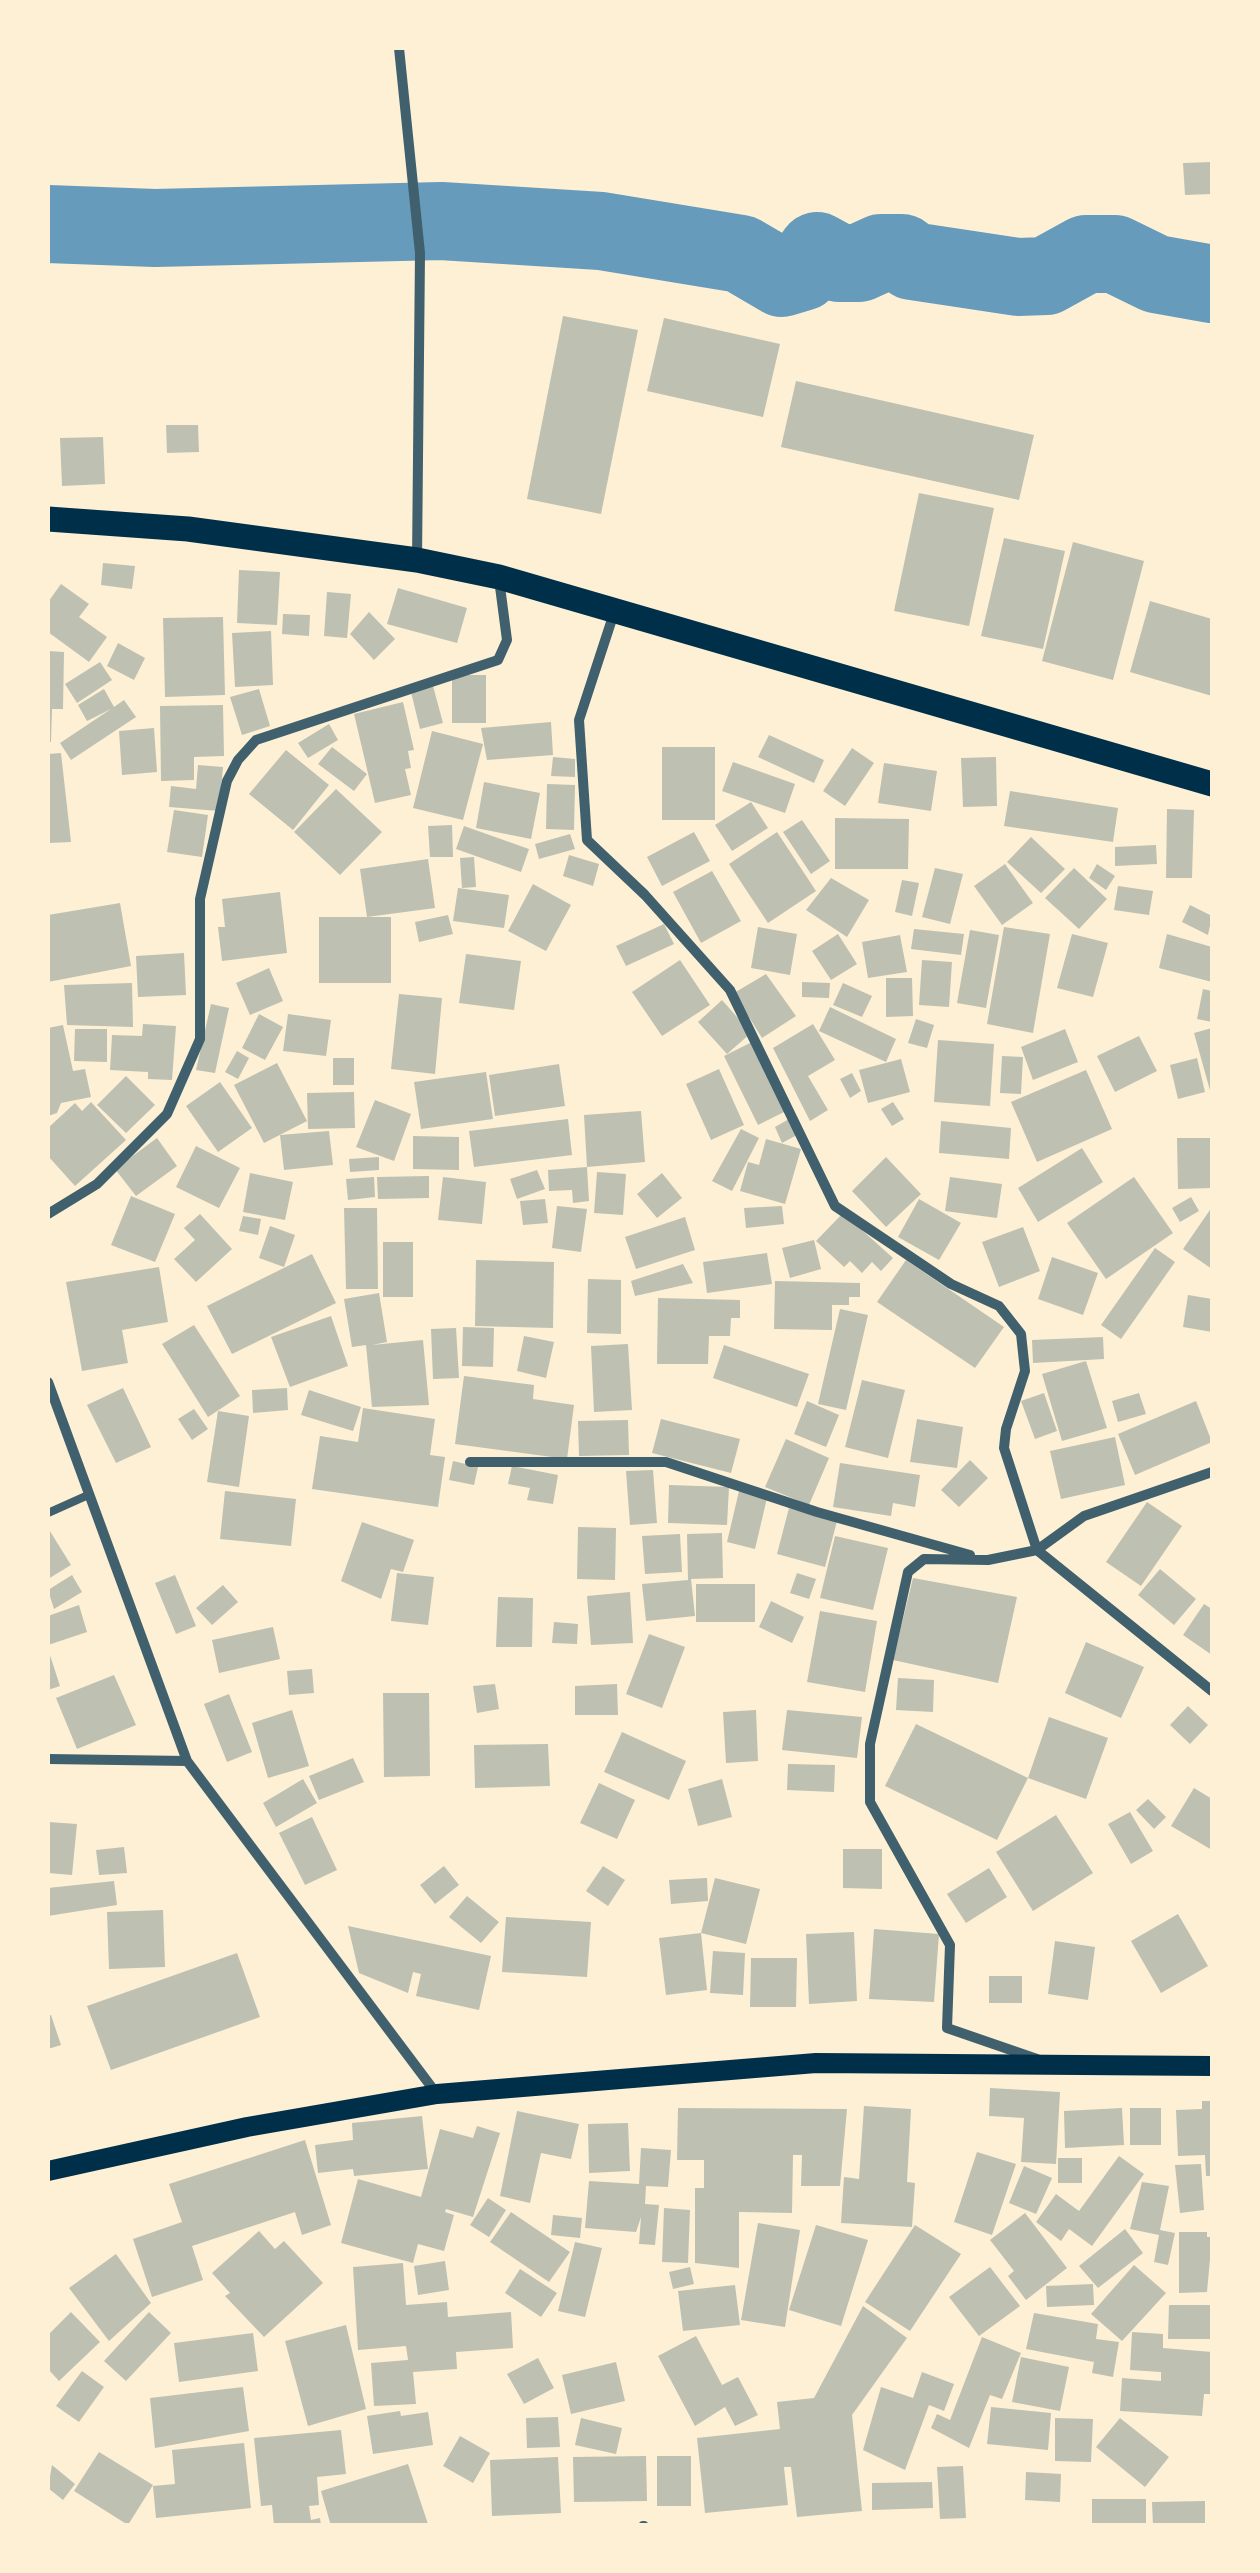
<!DOCTYPE html>
<html>
<head>
<meta charset="utf-8">
<style>
  body { margin:0 }
  #map { position:relative; width:1260px; height:2573px; overflow:hidden; background:#fdf0d5; font-family:"Golos Text",sans-serif }
  canvas { display:block }
  .frame { position:absolute; inset:0; border:50px solid #fdf0d5; pointer-events:none }
</style>
</head>
<body>
<div id="map">
<canvas width="1260" height="2573"></canvas>
<div class="frame"></div>
</div>
<script>
const c = document.querySelector('canvas').getContext('2d');
c.lineJoin = 'round';
function shape(rows) {
  const path = new Path2D();
  for (const r of rows) {
    path.moveTo(r[0], r[1]);
    for (let i = 2; i < r.length; i += 2) path.lineTo(r[i], r[i + 1]);
  }
  return path;
}
function stroke(path, color, width, dash) {
  c.strokeStyle = color;
  c.lineWidth = width;
  c.lineCap = dash ? 'butt' : 'round';
  c.setLineDash(dash || []);
  c.stroke(path);
}
function fill(path, color) {
  c.fillStyle = color;
  c.fill(path, 'evenodd');
}
stroke(shape([
  [48,224,155,228,441,221,601,231,741,254,782,278,802,272,817,251,839,263,859,263,881,253,902,253,912,261,1018,277,1046,276,1086,254,1115,254,1156,274,1212,284]
]), '#669bbc', 78);
fill(shape([
  [1212,162,1212,194,1185,195,1183,163],
  [563,316,638,330,601,514,527,499],
  [664,318,780,344,763,417,647,391],
  [796,381,1034,435,1019,500,781,447],
  [166,425,198,425,199,452,167,453],
  [103,437,105,484,62,486,60,438],
  [919,493,994,508,969,626,894,611],
  [1004,538,1065,551,1043,649,981,636],
  [1073,542,1144,561,1113,680,1042,661],
  [103,563,135,566,132,589,101,585],
  [239,570,280,572,277,625,237,623],
  [61,584,89,604,79,617,107,637,89,662,48,632,48,602],
  [398,588,467,608,457,643,387,624],
  [327,592,351,594,347,638,324,636],
  [1150,601,1212,619,1212,696,1130,672],
  [369,612,395,639,374,660,350,634],
  [283,614,310,615,309,636,282,634],
  [223,617,225,695,165,697,163,618],
  [271,631,273,685,235,687,232,633],
  [118,643,145,658,134,680,107,666],
  [48,651,64,652,63,709,52,709,51,742,48,742],
  [100,662,112,680,77,703,65,684],
  [452,675,486,675,486,723,452,723],
  [433,686,443,723,420,729,411,692],
  [104,689,114,707,124,700,136,717,71,760,60,743,111,709,87,721,78,705],
  [259,689,270,726,242,735,230,697],
  [403,702,414,750,408,751,411,768,405,769,411,795,375,803,354,714],
  [223,705,224,756,194,757,194,780,161,781,160,706],
  [551,722,553,755,487,760,481,728],
  [329,724,338,740,308,758,298,743],
  [154,728,157,772,122,775,119,731],
  [432,731,483,744,463,820,413,808],
  [769,735,824,760,814,783,758,757],
  [332,747,367,774,354,791,318,764],
  [662,747,715,747,715,820,662,820],
  [852,748,874,763,845,806,823,791],
  [286,750,329,785,293,830,249,794],
  [61,753,71,842,48,843,48,754],
  [553,757,575,759,575,777,551,776],
  [996,757,997,806,963,807,961,758],
  [733,762,795,784,785,813,722,791],
  [884,763,937,771,931,811,878,803],
  [198,765,223,767,219,811,169,807,171,786,196,789],
  [484,782,540,793,531,839,476,828],
  [547,784,575,785,574,830,546,829],
  [336,789,382,832,340,875,294,832],
  [1010,791,1118,808,1113,842,1004,826],
  [751,802,768,828,732,851,715,825],
  [1167,809,1194,810,1192,878,1166,878],
  [174,810,208,815,202,857,167,852],
  [835,818,909,819,908,869,835,869],
  [802,820,830,861,811,874,783,832],
  [452,825,453,857,430,857,428,826],
  [464,826,529,849,521,872,456,849],
  [694,832,710,861,662,886,647,857],
  [777,832,816,891,768,923,729,864],
  [570,834,575,849,539,859,535,844],
  [1031,837,1065,869,1041,893,1007,862],
  [1156,845,1157,864,1115,866,1115,847],
  [569,855,599,864,593,886,563,876],
  [474,857,476,887,462,888,460,858],
  [428,859,435,908,367,917,360,869],
  [1005,864,1033,903,1002,925,974,886],
  [1097,864,1115,876,1106,890,1089,878],
  [935,868,963,874,950,924,922,917],
  [1074,868,1107,899,1079,929,1045,898],
  [712,871,741,921,701,943,673,892],
  [831,878,869,900,847,937,806,910],
  [902,880,919,883,912,916,895,912],
  [533,884,571,905,546,951,508,931],
  [1118,886,1153,891,1149,915,1114,910],
  [458,888,509,895,504,928,453,921],
  [280,892,287,953,222,961,218,927,225,927,222,899],
  [120,903,131,966,48,982,48,915],
  [1190,905,1212,916,1208,935,1182,922],
  [448,915,453,934,419,942,415,922],
  [319,917,391,917,391,983,319,983],
  [664,924,674,944,626,966,616,946],
  [758,927,797,934,790,975,751,968],
  [1004,927,1050,934,1033,1033,987,1024],
  [914,929,964,934,961,955,911,949],
  [970,930,999,935,986,1008,957,1003],
  [838,934,857,964,831,980,812,951],
  [1072,934,1108,943,1093,997,1057,988],
  [1167,934,1212,947,1212,982,1159,968],
  [900,935,907,972,868,978,862,942],
  [184,953,186,995,138,997,136,956],
  [466,954,521,961,514,1010,459,1003],
  [680,960,710,1005,662,1036,632,992],
  [922,960,952,962,949,1007,919,1005],
  [269,968,283,1001,250,1015,236,983],
  [766,974,796,1016,762,1038,734,993],
  [886,978,912,978,913,1016,886,1017],
  [802,982,830,983,829,998,802,997],
  [132,983,133,1027,67,1025,64,985],
  [843,983,872,996,862,1017,833,1005],
  [1203,989,1212,991,1212,1022,1197,1019],
  [399,994,442,998,435,1074,391,1069],
  [722,1000,751,1033,727,1054,698,1022],
  [211,1004,229,1008,215,1073,196,1070],
  [830,1007,896,1039,886,1062,819,1031],
  [259,1014,283,1027,265,1060,242,1048],
  [288,1014,331,1020,326,1056,283,1051],
  [916,1019,934,1025,927,1048,908,1043],
  [143,1024,176,1026,172,1080,148,1079,148,1072,110,1070,112,1035,142,1036],
  [813,1024,835,1060,808,1076,828,1110,810,1121,773,1048],
  [63,1025,73,1071,85,1069,91,1097,61,1103,57,1113,48,1116,48,1028],
  [1212,1028,1212,1094,1211,1094,1194,1033],
  [75,1029,107,1029,107,1062,74,1061],
  [1065,1029,1078,1062,1033,1080,1021,1047],
  [1139,1036,1157,1071,1115,1092,1097,1056],
  [938,1040,994,1044,990,1106,934,1102],
  [754,1041,788,1110,758,1125,724,1056],
  [237,1051,249,1058,238,1079,225,1072],
  [1002,1056,1023,1057,1021,1094,1000,1093],
  [333,1058,354,1058,354,1085,333,1085],
  [1197,1058,1205,1092,1178,1099,1170,1065],
  [901,1059,910,1092,868,1103,859,1070],
  [277,1063,307,1121,264,1143,234,1085],
  [559,1064,565,1106,495,1116,489,1075],
  [719,1069,744,1125,711,1140,686,1084],
  [1086,1070,1112,1129,1037,1162,1011,1102],
  [486,1072,493,1119,421,1129,414,1082],
  [852,1073,861,1091,850,1098,840,1079],
  [126,1076,155,1105,126,1133,97,1105],
  [220,1082,252,1128,218,1152,186,1106],
  [354,1092,355,1128,308,1129,307,1093],
  [375,1100,411,1114,394,1161,356,1147],
  [91,1102,126,1140,75,1186,48,1156,48,1128,75,1103,82,1111],
  [893,1102,904,1119,892,1126,881,1109],
  [641,1111,645,1162,587,1167,584,1115],
  [568,1119,572,1155,474,1167,469,1131],
  [789,1119,797,1135,782,1143,775,1127],
  [941,1121,1011,1128,1009,1159,939,1153],
  [741,1129,759,1138,732,1191,712,1181],
  [329,1131,333,1165,284,1170,280,1135],
  [413,1136,459,1137,459,1170,413,1169],
  [157,1138,177,1166,136,1196,115,1169],
  [1177,1138,1211,1138,1212,1188,1178,1189],
  [766,1139,801,1149,785,1204,740,1191,748,1162,759,1165],
  [196,1146,240,1168,219,1208,176,1187],
  [1082,1148,1103,1182,1038,1222,1018,1188],
  [379,1157,379,1170,350,1172,349,1159],
  [886,1157,921,1194,886,1227,852,1191],
  [587,1167,589,1201,573,1203,572,1190,549,1191,548,1170],
  [537,1170,545,1189,517,1199,510,1179],
  [597,1172,626,1174,623,1215,594,1213],
  [250,1173,293,1182,285,1220,243,1212],
  [662,1173,682,1198,657,1218,637,1194],
  [429,1176,429,1198,378,1199,377,1177],
  [374,1177,375,1197,348,1200,346,1179],
  [443,1177,486,1182,482,1224,438,1220],
  [950,1177,1002,1184,997,1218,945,1211],
  [1134,1177,1173,1233,1106,1279,1067,1223],
  [131,1196,175,1214,155,1262,111,1245],
  [1191,1197,1199,1211,1180,1222,1172,1208],
  [545,1199,548,1223,523,1225,520,1201],
  [919,1199,961,1223,939,1260,898,1237],
  [557,1206,587,1209,581,1252,552,1248],
  [782,1206,784,1224,746,1228,744,1208],
  [1212,1207,1212,1269,1183,1249],
  [344,1208,377,1208,378,1289,346,1289],
  [843,1213,893,1258,881,1271,872,1262,862,1273,850,1261,844,1267,816,1241],
  [200,1214,232,1249,196,1282,174,1259,195,1240,184,1228],
  [243,1216,261,1219,258,1235,239,1231],
  [685,1217,695,1250,636,1269,625,1237],
  [270,1226,295,1235,284,1267,259,1258],
  [1023,1227,1040,1271,999,1287,982,1242],
  [814,1240,821,1269,790,1278,782,1248],
  [383,1242,413,1242,413,1297,383,1297],
  [1155,1248,1175,1262,1121,1339,1101,1325],
  [767,1253,772,1284,707,1293,703,1262],
  [312,1254,336,1303,232,1354,207,1306],
  [1052,1257,1098,1273,1083,1315,1038,1299],
  [476,1260,554,1262,553,1328,475,1326],
  [906,1260,1004,1327,975,1368,877,1302],
  [683,1264,693,1283,635,1296,631,1281],
  [159,1267,168,1322,122,1330,128,1363,82,1371,66,1282],
  [588,1279,621,1280,621,1334,587,1333],
  [775,1281,860,1283,860,1297,849,1297,849,1305,832,1305,832,1330,774,1329],
  [379,1293,387,1342,372,1345,423,1340,429,1405,372,1407,366,1345,352,1347,344,1299],
  [1188,1295,1212,1299,1212,1332,1183,1327],
  [658,1298,740,1300,740,1318,731,1318,730,1336,709,1336,708,1364,657,1364],
  [840,1309,868,1315,846,1410,818,1404],
  [331,1316,348,1366,290,1387,271,1337],
  [194,1325,240,1396,208,1417,162,1344],
  [463,1327,494,1328,493,1367,462,1366],
  [456,1328,459,1378,433,1379,431,1329],
  [524,1336,554,1342,546,1378,517,1371],
  [1103,1337,1104,1359,1033,1363,1032,1340],
  [628,1344,632,1410,594,1412,591,1346],
  [724,1345,809,1374,797,1407,713,1378],
  [1086,1361,1107,1428,1062,1441,1042,1374],
  [464,1376,534,1385,533,1399,574,1405,567,1459,455,1444],
  [862,1380,905,1390,888,1458,845,1447],
  [123,1388,151,1447,116,1463,87,1405],
  [287,1388,288,1410,253,1413,252,1390],
  [309,1390,361,1407,353,1431,301,1415],
  [1044,1393,1057,1431,1035,1439,1021,1401],
  [1139,1393,1146,1414,1118,1422,1112,1401],
  [807,1401,839,1415,826,1447,794,1434],
  [1196,1401,1212,1442,1135,1475,1118,1434],
  [363,1408,435,1419,430,1455,445,1457,438,1507,312,1489,320,1436,358,1442],
  [194,1409,208,1429,192,1440,178,1419],
  [218,1411,249,1416,239,1487,207,1482],
  [661,1419,740,1439,731,1473,652,1453],
  [917,1419,963,1427,957,1468,910,1462],
  [628,1420,629,1455,579,1456,578,1421],
  [1115,1437,1125,1485,1061,1499,1050,1451],
  [786,1439,829,1458,809,1505,765,1487],
  [970,1460,988,1478,959,1507,941,1490],
  [453,1461,478,1467,474,1485,449,1480],
  [840,1463,920,1475,915,1507,893,1503,891,1516,833,1507],
  [512,1466,558,1475,553,1504,527,1500,530,1488,508,1484],
  [653,1470,657,1523,630,1525,626,1471],
  [669,1485,729,1487,727,1525,668,1523],
  [225,1491,296,1499,291,1546,220,1539],
  [739,1491,767,1498,755,1549,727,1542],
  [1147,1502,1182,1526,1141,1586,1106,1562],
  [789,1508,837,1521,825,1567,777,1554],
  [362,1522,414,1540,403,1572,391,1569,381,1599,341,1581],
  [578,1527,616,1528,615,1580,577,1579],
  [48,1528,71,1565,48,1579],
  [722,1533,723,1578,691,1579,695,1616,646,1621,642,1584,688,1580,687,1534],
  [680,1534,682,1572,645,1574,642,1536],
  [835,1536,888,1548,873,1610,820,1598],
  [1160,1569,1196,1599,1174,1625,1138,1595],
  [397,1573,434,1577,428,1625,391,1621],
  [797,1573,816,1579,809,1599,790,1593],
  [72,1575,82,1592,54,1609,48,1590],
  [175,1575,196,1626,176,1634,155,1583],
  [913,1578,1017,1597,998,1683,893,1660],
  [696,1584,755,1584,755,1622,696,1622],
  [223,1585,238,1602,212,1625,196,1608],
  [630,1592,633,1643,591,1645,587,1596],
  [498,1597,533,1598,532,1647,496,1647],
  [771,1601,804,1617,792,1643,759,1627],
  [1204,1604,1212,1609,1212,1655,1183,1635],
  [79,1605,87,1632,48,1645,48,1616],
  [820,1611,877,1621,865,1692,807,1682],
  [554,1622,578,1624,577,1644,552,1643],
  [273,1627,280,1659,219,1673,212,1640],
  [649,1634,685,1647,662,1708,626,1694],
  [1086,1642,1144,1667,1121,1718,1065,1693],
  [48,1649,60,1686,48,1690],
  [312,1669,314,1693,289,1695,287,1671],
  [114,1675,136,1725,77,1749,56,1698],
  [898,1678,934,1680,933,1712,896,1710],
  [495,1684,499,1709,477,1713,473,1686],
  [617,1684,618,1715,575,1715,575,1686],
  [383,1693,429,1693,430,1776,384,1777],
  [229,1694,252,1752,227,1762,204,1704],
  [1188,1706,1208,1725,1190,1744,1170,1725],
  [292,1710,309,1766,268,1778,252,1723],
  [756,1710,758,1761,726,1763,723,1712],
  [787,1710,862,1717,857,1758,782,1750],
  [1049,1717,1108,1738,1086,1799,1028,1778],
  [916,1724,1028,1778,997,1840,885,1786],
  [622,1732,686,1761,669,1800,604,1772],
  [548,1744,550,1786,475,1788,474,1745],
  [353,1758,364,1782,319,1800,309,1776],
  [788,1764,835,1765,834,1792,787,1790],
  [303,1779,317,1803,276,1827,263,1803],
  [722,1779,732,1817,698,1826,688,1789],
  [599,1783,635,1800,617,1839,580,1823],
  [1194,1788,1212,1799,1212,1850,1171,1826],
  [1148,1799,1166,1817,1154,1829,1136,1810],
  [1130,1812,1153,1851,1131,1864,1108,1824],
  [1056,1815,1093,1873,1033,1911,996,1852],
  [312,1817,337,1870,305,1885,279,1833],
  [48,1822,77,1824,72,1875,48,1873],
  [124,1847,127,1873,99,1875,96,1850],
  [843,1849,882,1849,882,1889,843,1888],
  [444,1866,459,1885,435,1904,420,1885],
  [603,1866,625,1880,608,1906,586,1891],
  [989,1868,1007,1897,966,1923,947,1894],
  [707,1878,708,1901,671,1904,669,1880],
  [715,1878,760,1889,746,1944,701,1933],
  [114,1881,117,1905,48,1916,48,1888],
  [467,1896,499,1922,481,1943,449,1917],
  [163,1910,165,1967,109,1969,107,1912],
  [1178,1914,1208,1966,1161,1993,1131,1941],
  [506,1917,591,1922,587,1977,502,1972],
  [348,1926,491,1956,479,2010,416,1996,421,1974,413,1972,408,1993,359,1973],
  [874,1929,939,1934,934,2002,869,1999],
  [854,1932,857,2001,809,2004,806,1934],
  [701,1933,707,1990,666,1995,659,1938],
  [1055,1941,1095,1947,1088,2000,1048,1994],
  [713,1951,745,1953,743,1995,710,1993],
  [237,1953,260,2017,111,2070,87,2006],
  [751,1958,797,1958,796,2007,750,2007],
  [989,1976,1022,1976,1022,2003,989,2003],
  [51,2015,61,2045,48,2049,48,2016],
  [990,2088,1060,2092,1056,2164,1021,2162,1024,2118,989,2116],
  [1202,2101,1212,2101,1212,2176,1206,2176,1205,2155,1178,2156,1176,2110,1202,2109],
  [864,2106,911,2109,907,2182,915,2183,912,2227,841,2223,844,2177,859,2179],
  [678,2108,847,2109,840,2186,801,2186,802,2155,793,2155,792,2213,739,2212,739,2268,695,2263,695,2188,704,2188,704,2160,677,2160],
  [1122,2108,1124,2145,1065,2148,1064,2111],
  [1130,2108,1161,2108,1161,2145,1130,2145],
  [517,2111,579,2124,571,2159,541,2153,530,2203,500,2196],
  [422,2116,428,2169,354,2176,353,2169,318,2173,315,2145,353,2140,352,2123],
  [628,2123,630,2171,589,2173,588,2124],
  [477,2126,500,2133,473,2217,446,2209,445,2212,454,2215,444,2251,418,2244,413,2263,341,2243,358,2179,421,2197,440,2129,473,2138],
  [305,2140,331,2225,302,2235,295,2212,192,2246,203,2280,152,2297,133,2239,182,2222,169,2184],
  [641,2148,671,2150,668,2187,646,2186,645,2204,659,2205,655,2245,639,2244,641,2217,636,2232,585,2228,589,2181,639,2184],
  [977,2152,1016,2164,992,2235,954,2222],
  [1119,2156,1144,2174,1092,2246,1069,2229,1061,2241,1036,2222,1056,2194,1079,2211],
  [1058,2158,1082,2158,1082,2183,1058,2183],
  [1201,2164,1204,2210,1180,2213,1175,2165],
  [1024,2166,1052,2178,1036,2214,1009,2203],
  [1142,2182,1169,2186,1160,2230,1175,2233,1168,2265,1154,2262,1159,2235,1130,2229],
  [488,2198,506,2210,489,2237,470,2225],
  [664,2208,690,2210,688,2263,662,2262],
  [511,2212,570,2252,549,2282,490,2242],
  [1025,2213,1067,2268,1026,2300,1008,2276,1014,2271,990,2240],
  [553,2215,582,2218,580,2238,551,2235],
  [758,2223,800,2230,785,2327,741,2320],
  [816,2225,868,2240,841,2326,789,2310],
  [915,2225,961,2254,910,2331,865,2302],
  [1125,2229,1143,2253,1098,2288,1079,2266],
  [259,2231,275,2249,284,2241,323,2283,264,2337,225,2296,230,2293,212,2273],
  [1179,2232,1207,2232,1207,2237,1212,2237,1207,2292,1179,2293],
  [575,2242,602,2248,585,2317,558,2311],
  [116,2254,151,2303,109,2341,69,2288],
  [445,2261,449,2290,418,2295,414,2266],
  [403,2263,406,2305,447,2302,448,2317,511,2312,513,2348,456,2352,457,2369,413,2372,416,2404,374,2406,371,2363,408,2360,406,2346,358,2350,353,2267],
  [1134,2265,1166,2293,1122,2341,1091,2314],
  [690,2267,694,2284,673,2289,669,2272],
  [990,2267,1020,2306,979,2336,949,2297],
  [520,2269,557,2293,541,2317,505,2293],
  [1093,2284,1094,2305,1047,2307,1046,2286],
  [735,2285,740,2325,683,2331,678,2291],
  [1169,2305,1212,2305,1212,2339,1168,2339],
  [863,2306,907,2338,852,2415,862,2511,797,2517,791,2467,784,2467,788,2505,705,2513,697,2438,780,2429,777,2402,814,2398],
  [71,2312,100,2342,59,2381,48,2369,48,2335],
  [149,2312,171,2333,126,2381,104,2361],
  [1034,2313,1098,2324,1096,2339,1119,2342,1113,2377,1092,2373,1094,2362,1026,2349],
  [346,2325,366,2409,308,2426,285,2341],
  [1132,2332,1163,2334,1163,2348,1212,2352,1212,2394,1204,2394,1202,2416,1120,2411,1122,2378,1161,2381,1161,2372,1130,2370],
  [253,2333,258,2371,179,2382,174,2343],
  [696,2336,722,2385,738,2377,758,2415,735,2426,725,2407,695,2426,658,2356],
  [982,2337,1021,2353,1002,2399,990,2395,969,2448,931,2428,937,2414,950,2420],
  [1021,2357,1069,2367,1060,2411,1012,2402],
  [538,2358,554,2388,524,2404,507,2374],
  [616,2362,625,2401,571,2414,562,2375],
  [82,2371,104,2387,79,2422,56,2406],
  [922,2372,954,2384,944,2411,929,2405,905,2470,863,2450,881,2387,913,2398],
  [243,2387,249,2431,155,2448,150,2398],
  [991,2407,1051,2413,1048,2450,987,2444],
  [400,2411,401,2416,428,2412,433,2445,373,2454,367,2416],
  [558,2417,560,2447,527,2448,526,2418],
  [581,2418,622,2428,616,2454,575,2445],
  [1055,2418,1093,2419,1091,2462,1055,2461],
  [1120,2418,1169,2457,1145,2487,1096,2447],
  [341,2430,346,2474,317,2477,319,2505,309,2506,311,2520,320,2518,321,2526,274,2526,272,2505,261,2506,254,2438],
  [460,2436,490,2453,473,2483,443,2466],
  [244,2443,251,2508,156,2518,153,2486,175,2484,172,2450],
  [99,2452,153,2485,128,2525,74,2491],
  [646,2456,647,2501,574,2502,573,2457],
  [657,2456,691,2456,691,2506,657,2506],
  [558,2457,561,2513,492,2516,490,2460],
  [408,2464,428,2524,331,2526,321,2491],
  [52,2465,75,2484,63,2500,48,2488],
  [963,2466,966,2518,940,2519,937,2467],
  [1026,2472,1061,2474,1060,2502,1025,2500],
  [932,2482,933,2508,872,2510,872,2483],
  [1092,2499,1146,2499,1146,2526,1092,2526],
  [1205,2501,1205,2526,1153,2526,1152,2502]
]), '#bec0b2');
stroke(shape([
  [48,1513,86,1496]
]), '#3f606c', 8);
stroke(shape([
  [399,48,420,253,417,560],
  [614,613,579,720,587,840,645,895,730,990,835,1206,951,1284,999,1306,1021,1334,1025,1371,1006,1429,1004,1448,1037,1550,1212,1691],
  [48,1214,97,1184,167,1114,200,1039,200,899,227,781,238,760,256,740,498,660,507,640,499,579],
  [48,1382,187,1761,436,2093],
  [470,1462,666,1462,817,1512,970,1555],
  [48,1759,187,1761],
  [1037,2059,947,2028,950,1945,870,1802,870,1744,908,1572,924,1559,988,1560,1037,1550,1084,1516,1212,1472],
  [643,2526,644,2526]
]), '#3f606c', 10);
stroke(shape([
  [48,2171,247,2127,437,2094,816,2063,1212,2066]
]), '#003049', 20);
stroke(shape([
  [48,519,188,529,417,560,499,577,1212,784]
]), '#003049', 25);
</script>
</body>
</html>
